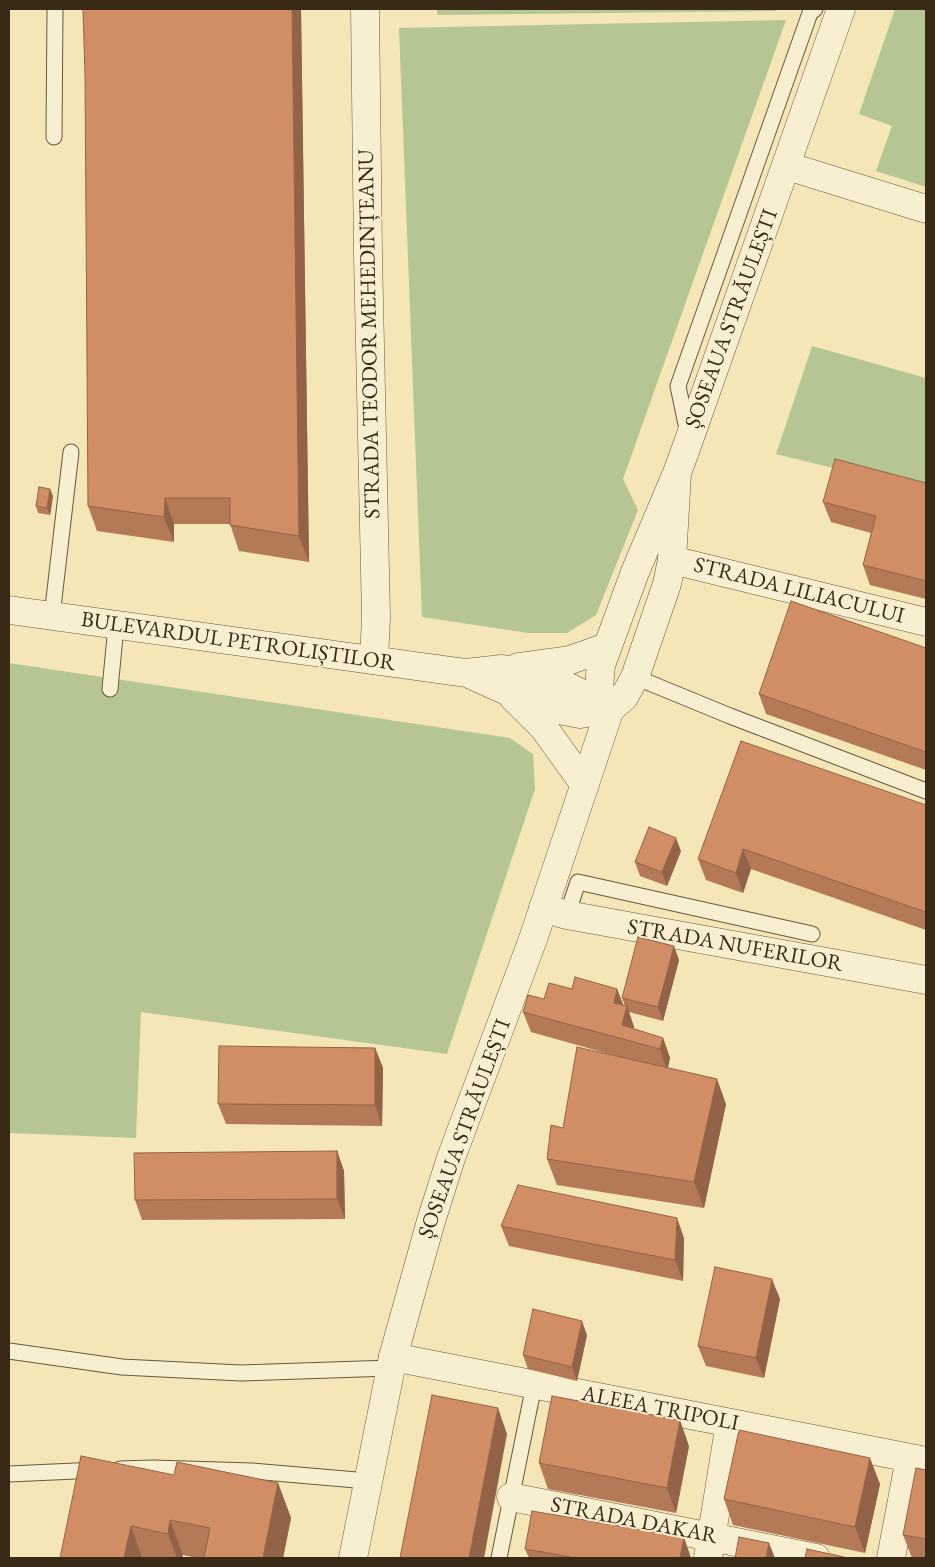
<!DOCTYPE html>
<html>
<head>
<meta charset="utf-8">
<style>
  body { margin:0 }
  #map { position:relative; width:935px; height:1567px; overflow:hidden; background:#f4e6b6; font-family:"EB Garamond",serif }
  canvas { display:block }
  .frame { position:absolute; inset:0; border:10px solid #392a18; pointer-events:none }
</style>
</head>
<body>
<div id="map">
<canvas width="935" height="1567"></canvas>
<div class="frame"></div>
</div>
<script>
const c = document.querySelector('canvas').getContext('2d');
c.lineJoin = 'round';
function fill(path, color) {
  c.fillStyle = color;
  c.fill(path, 'evenodd');
}
function shape(rows) {
  const path = new Path2D();
  for (const r of rows) {
    path.moveTo(r[0], r[1]);
    for (let i = 2; i < r.length; i += 2) path.lineTo(r[i], r[i + 1]);
  }
  return path;
}
function stroke(path, color, width, dash) {
  c.strokeStyle = color;
  c.lineWidth = width;
  c.lineCap = dash ? 'butt' : 'round';
  c.setLineDash(dash || []);
  c.stroke(path);
}
function label(font, color, halo, rows, align = 'center') {
  c.font = font + ' "EB Garamond",serif';
  c.lineWidth = 4;
  c.setLineDash([]);
  c.textBaseline = 'middle';
  c.strokeStyle = halo;
  c.fillStyle = color;
  for (const [text, x, y, turn = 0] of rows) {
    c.save();
    c.translate(x, y);
    c.rotate((+turn || 0) * Math.PI / 180);
    c.textAlign = isNaN(turn) ? turn : align;
    if (halo) c.strokeText(text, 0, 0);
    c.fillText(text, 0, 0);
    c.restore();
  }
}
fill(shape([
  [437,9,777,9,776,11,437,15],
  [895,9,926,9,926,187,876,171,892,126,859,114],
  [786,20,623,479,638,510,596,615,567,633,528,633,422,617,399,28],
  [812,346,926,378,926,491,776,454],
  [9,663,510,738,533,754,535,789,447,1054,141,1012,136,1138,9,1133]
]), '#b6c692');
const service = shape([
  [54,137,55,9],
  [688,434,678,386,810,13,815,9],
  [52,616,71,452],
  [635,677,730,716,926,791],
  [110,689,116,626],
  [567,915,578,882,812,934],
  [9,1351,122,1367,241,1373,391,1368],
  [120,1469,153,1468,252,1471,368,1481],
  [9,1474,97,1470],
  [499,1558,534,1385]
]);
const minor = shape([
  [365,9,368,255,376,617,374,660],
  [787,166,926,209],
  [672,560,926,622],
  [543,908,567,915,926,980],
  [393,1357,926,1461],
  [511,1497,816,1558],
  [708,1558,730,1423],
  [891,1558,910,1458]
]);
const tertiary = shape([
  [9,610,466,673,502,669,543,677,571,688,610,709],
  [518,667,570,660,607,647],
  [467,673,507,691,559,710,580,714,610,709],
  [513,697,544,728,585,785],
  [610,709,599,687,601,665,635,572,677,473,689,440,841,9],
  [353,1558,393,1357,431,1221,451,1158,533,939,610,709,624,697,635,677,667,584,672,560,677,473]
]);
stroke(service, '#685940', 17);
stroke(minor, '#685940', 29);
stroke(tertiary, '#685940', 29);
stroke(service, '#f8efd0', 15);
stroke(minor, '#f8efd0', 28);
stroke(tertiary, '#f8efd0', 28);
fill(shape([
  [301,9,309,562,239,551,230,524,174,524,174,542,97,531,88,506],
  [926,483,926,599,870,585,863,565,871,533,831,522,823,502],
  [53,496,50,515,38,513,36,506],
  [926,648,926,770,766,714,759,694],
  [926,805,926,930,751,869,743,893,706,880,698,859],
  [681,851,667,886,640,876,635,862],
  [679,960,663,1021,629,1012,634,1027,633,1029,663,1038,670,1058,668,1068,726,1104,704,1208,557,1185,547,1159,563,1128,627,1059,531,1032,523,1012,544,999,572,989,617,989,623,1006,625,1006,622,998],
  [375,1048,383,1068,382,1126,226,1124,218,1104],
  [337,1151,344,1171,345,1219,142,1220,135,1200],
  [501,1226,684,1238,683,1281,509,1246],
  [780,1299,764,1378,706,1366,698,1346],
  [587,1335,577,1381,528,1369,523,1355],
  [689,1446,676,1513,548,1489,539,1463],
  [926,1470,926,1558,912,1558,903,1535],
  [174,1475,278,1483,291,1518,283,1558,197,1558,183,1555,182,1558,60,1558],
  [880,1484,865,1553,733,1525,724,1499],
  [525,1549,691,1558,529,1558]
]), '#b47a57');
fill(shape([
  [292,9,301,9,309,562,299,536],
  [50,489,53,496,50,515,47,508],
  [165,498,174,524,174,542,164,517],
  [676,838,681,851,667,886,662,872],
  [743,849,751,869,743,893,736,873],
  [674,946,679,960,663,1021,658,1007],
  [617,989,625,1009,614,1003],
  [627,1006,634,1027,630,1041,622,1025],
  [663,1038,670,1058,667,1070,660,1049],
  [375,1048,383,1068,382,1126,375,1105],
  [717,1079,726,1104,704,1208,694,1182],
  [337,1151,344,1171,345,1219,337,1199],
  [677,1218,684,1238,683,1281,675,1260],
  [772,1279,780,1299,764,1378,756,1358],
  [582,1321,587,1335,577,1381,572,1367],
  [498,1408,507,1434,484,1558,469,1558],
  [680,1420,689,1446,676,1513,667,1488],
  [870,1458,880,1484,865,1553,855,1527],
  [278,1483,291,1518,283,1558,263,1558],
  [170,1520,183,1555,182,1558,177,1558,168,1534],
  [131,1526,142,1558,124,1558],
  [684,1537,691,1558,680,1558],
  [769,1543,775,1558,766,1558]
]), '#926347');
const building = shape([
  [83,9,292,9,299,536,230,525,230,498,165,498,164,517,88,506,85,75,83,9],
  [835,459,926,483,926,581,863,565,876,516,823,502,835,459],
  [39,487,50,489,47,508,36,506,39,487],
  [791,601,926,648,926,752,759,694,791,601],
  [741,741,926,805,926,912,743,849,736,873,698,859,741,741],
  [649,827,676,838,662,872,635,862,649,827],
  [638,937,674,946,658,1007,622,998,638,937],
  [575,977,617,989,614,1003,627,1006,622,1025,663,1038,660,1049,523,1012,528,995,544,999,549,983,572,989,575,977],
  [219,1046,375,1048,375,1105,218,1104,219,1046],
  [577,1047,717,1079,694,1182,547,1159,551,1125,563,1128,577,1047],
  [337,1151,337,1199,135,1200,134,1153,337,1151],
  [518,1185,677,1218,675,1260,501,1226,518,1185],
  [715,1267,772,1279,756,1358,698,1346,715,1267],
  [533,1309,582,1321,572,1367,523,1355,533,1309],
  [432,1395,498,1408,469,1558,400,1558,432,1395],
  [552,1396,680,1420,667,1488,539,1463,552,1396],
  [739,1430,870,1458,855,1527,724,1499,739,1430],
  [81,1456,174,1475,177,1462,278,1483,263,1558,204,1558,210,1528,170,1520,168,1534,131,1526,124,1558,60,1558,81,1456],
  [916,1468,926,1470,926,1539,903,1535,916,1468],
  [532,1511,684,1537,680,1558,576,1558,525,1549,532,1511],
  [739,1537,769,1543,766,1558,735,1558,739,1537],
  [807,1549,844,1557,843,1558,805,1558,807,1549]
]);
fill(building, '#d18e65');
stroke(building, '#926347', 1);
label('22px', '#392a18', '#f8efd0', [
  ["ȘOSEAUA STRĂULEȘTI",732,319,-70],
  ["STRADA TEODOR MEHEDINȚEANU",370,334,-91],
  ["STRADA LILIACULUI",799,591,14],
  ["BULEVARDUL PETROLIȘTILOR",238,642,8],
  ["STRADA NUFERILOR",735,946,10],
  ["ȘOSEAUA STRĂULEȘTI",465,1129,-70],
  ["ALEEA TRIPOLI",660,1409,11],
  ["STRADA DAKAR",634,1521,11]
]);
</script>
</body>
</html>
